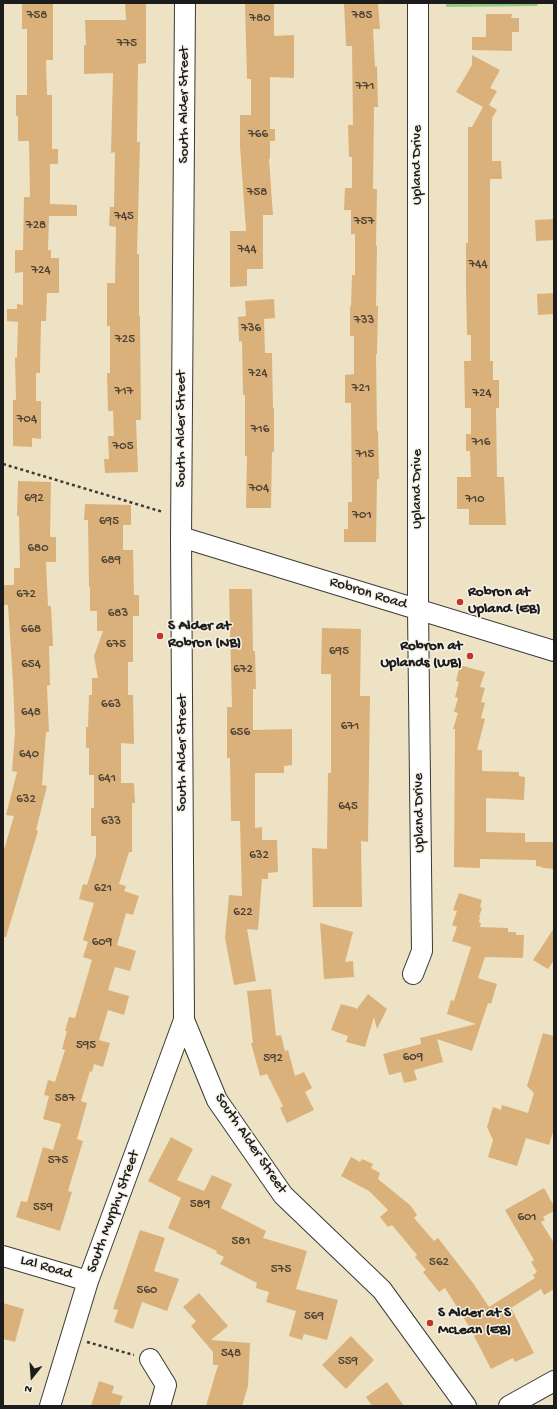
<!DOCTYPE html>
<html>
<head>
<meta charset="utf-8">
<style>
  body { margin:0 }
  #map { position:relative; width:557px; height:1409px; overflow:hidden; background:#ede3c4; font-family:"Gochi Hand",sans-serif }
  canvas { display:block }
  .frame { position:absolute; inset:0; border:4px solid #1c1c1c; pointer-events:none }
  .north { position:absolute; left:12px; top:1357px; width:40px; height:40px; -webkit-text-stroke:3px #f7f3e8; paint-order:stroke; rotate:197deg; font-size:11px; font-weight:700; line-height:16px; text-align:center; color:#1c1c1c }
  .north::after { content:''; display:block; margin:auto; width:14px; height:18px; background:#1c1c1c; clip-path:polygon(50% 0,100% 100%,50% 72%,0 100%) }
</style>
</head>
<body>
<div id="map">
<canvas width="557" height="1409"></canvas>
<div class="frame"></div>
<div class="north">N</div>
</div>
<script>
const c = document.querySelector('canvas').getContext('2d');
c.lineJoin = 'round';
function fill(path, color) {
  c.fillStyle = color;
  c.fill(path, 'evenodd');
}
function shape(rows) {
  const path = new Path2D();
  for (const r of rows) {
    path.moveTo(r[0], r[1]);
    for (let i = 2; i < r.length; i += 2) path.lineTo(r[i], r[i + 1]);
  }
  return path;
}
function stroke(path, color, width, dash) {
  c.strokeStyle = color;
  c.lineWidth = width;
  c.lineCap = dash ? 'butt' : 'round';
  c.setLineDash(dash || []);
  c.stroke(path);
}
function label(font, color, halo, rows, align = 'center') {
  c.font = font + ' "Gochi Hand",sans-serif';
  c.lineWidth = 3;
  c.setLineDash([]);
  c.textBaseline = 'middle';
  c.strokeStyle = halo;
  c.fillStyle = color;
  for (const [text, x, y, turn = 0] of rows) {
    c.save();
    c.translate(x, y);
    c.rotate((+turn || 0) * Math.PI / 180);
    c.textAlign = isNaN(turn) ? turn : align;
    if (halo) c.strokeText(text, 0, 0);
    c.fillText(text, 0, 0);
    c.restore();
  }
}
fill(shape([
  [446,3,539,3,537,6,446,7]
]), '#90cc81');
fill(shape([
  [22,3,53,3,53,60,46,60,47,95,52,95,52,149,58,149,58,164,50,164,50,204,77,205,77,216,49,216,48,250,51,250,51,258,59,258,59,293,47,293,46,321,41,321,40,373,36,373,36,401,41,401,41,439,32,438,32,447,13,446,13,400,16,400,15,358,17,358,18,322,7,321,7,309,17,309,17,304,23,305,23,272,15,273,15,250,23,250,24,197,30,197,29,141,18,141,18,116,16,116,16,95,27,95,27,29,22,29],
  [125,3,146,3,146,63,138,64,137,142,140,142,137,254,139,254,139,316,140,316,141,420,136,420,138,472,105,473,104,459,109,459,108,436,114,436,113,411,108,411,107,373,110,373,110,326,107,326,107,283,115,283,116,227,109,226,110,207,114,207,115,152,111,153,113,73,84,74,84,45,86,45,85,20,126,20],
  [245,3,274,3,274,36,294,35,294,78,270,77,270,129,275,129,275,141,270,141,270,159,269,159,273,215,263,215,263,269,247,269,247,286,230,287,230,231,246,231,240,146,240,115,251,115,251,79,247,79],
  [344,3,378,3,380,29,373,29,375,67,377,66,378,107,374,107,373,189,377,189,376,246,377,246,376,306,378,306,377,354,376,354,377,431,378,430,379,479,377,479,376,542,344,542,344,529,348,529,348,502,352,502,351,403,345,403,345,375,354,374,354,336,350,336,350,306,351,306,352,275,355,275,355,234,351,234,351,210,344,210,345,188,352,188,352,157,349,157,348,125,353,125,352,46,346,46],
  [486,14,512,14,511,18,519,18,519,32,512,32,512,51,472,50,472,37,486,37],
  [472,55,500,70,490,88,497,91,489,105,497,110,492,118,492,161,501,161,502,179,490,179,490,361,493,361,493,380,499,380,499,408,496,408,497,477,504,477,506,525,469,525,469,509,457,509,457,477,471,477,470,451,466,451,466,434,471,434,471,408,465,408,464,361,471,361,471,335,467,335,466,287,466,243,468,243,468,127,472,127,483,107,456,92,472,65],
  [554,219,554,240,536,241,535,220],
  [554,293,554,314,538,315,537,294],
  [274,299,275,318,264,319,265,353,272,353,273,408,274,408,274,452,272,452,271,508,246,508,247,456,245,456,245,395,243,395,242,341,239,342,238,317,246,316,245,301],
  [18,481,51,482,50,537,56,537,56,562,46,562,48,606,51,606,53,646,49,646,50,685,47,686,49,732,46,732,42,785,47,786,36,830,38,831,6,937,3,937,3,853,14,816,6,815,17,772,12,771,15,733,13,682,8,605,4,605,4,585,14,585,14,568,20,568,19,516,17,516],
  [85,504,131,505,131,525,123,525,123,550,133,550,134,595,139,595,139,616,133,616,133,662,128,662,128,695,133,695,134,744,121,743,121,783,134,783,135,803,132,803,132,852,129,852,119,884,126,886,124,891,139,896,133,915,126,913,117,945,136,951,130,971,115,967,108,990,129,996,124,1015,108,1010,99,1040,110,1043,103,1067,94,1064,92,1072,90,1071,81,1101,87,1103,77,1139,83,1141,68,1191,72,1192,60,1231,16,1217,21,1201,27,1202,43,1147,53,1150,61,1124,43,1119,49,1096,44,1095,48,1080,55,1082,65,1050,62,1049,67,1031,65,1031,69,1017,75,1018,92,960,83,957,88,942,83,940,94,903,79,899,83,884,87,885,96,856,96,836,91,836,91,808,94,808,94,775,89,775,89,748,86,748,86,727,88,727,89,695,92,695,92,678,98,678,94,656,103,631,97,631,97,611,90,611,90,587,89,587,88,520,84,520],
  [229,589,252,589,253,651,255,651,256,689,253,689,253,730,292,729,292,765,284,766,284,773,255,773,255,828,262,827,262,840,277,840,278,872,268,873,268,879,262,879,258,930,247,929,256,981,234,985,225,938,229,895,242,896,240,821,231,821,230,758,227,758,227,707,232,707],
  [322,628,361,629,360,696,370,696,368,842,361,841,362,907,313,907,312,848,327,849,328,773,331,773,331,674,321,674],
  [460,665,485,672,480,687,485,688,481,702,485,703,481,718,485,719,477,750,482,750,482,771,519,772,519,776,525,777,524,800,486,798,486,832,525,833,525,842,554,842,554,869,543,868,542,867,536,866,536,860,480,859,480,868,454,867,455,729,453,729,458,713,454,712,458,698,455,697,459,682,456,681],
  [459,893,482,900,480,907,482,908,479,917,480,917,479,922,481,923,480,927,508,928,508,932,516,932,516,935,524,935,523,958,485,957,478,978,497,984,491,1004,488,1003,472,1051,437,1039,443,1062,414,1070,417,1080,404,1083,401,1072,389,1075,383,1054,421,1044,420,1038,476,1024,447,1014,451,1000,454,1001,471,947,452,941,457,927,452,925,457,911,453,910],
  [320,923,353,932,345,962,353,961,354,977,324,979],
  [554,928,554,960,548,969,533,960],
  [271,989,276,1036,281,1035,285,1051,288,1050,295,1076,304,1072,312,1088,305,1092,314,1110,287,1123,280,1108,283,1106,267,1074,260,1076,251,1043,253,1043,247,991],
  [368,994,387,1009,377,1029,374,1017,365,1047,346,1042,348,1036,331,1030,341,1004,356,1008,356,1010],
  [543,1033,554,1036,554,1129,549,1145,526,1138,517,1166,488,1157,493,1140,487,1127,493,1107,501,1110,502,1105,528,1113,534,1093,527,1086],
  [171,1137,193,1149,177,1180,204,1191,212,1175,232,1184,221,1208,266,1231,263,1238,307,1251,296,1289,338,1300,327,1340,304,1334,302,1340,289,1336,296,1311,266,1302,269,1292,256,1288,257,1283,220,1264,224,1257,216,1253,217,1251,168,1228,181,1198,148,1181],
  [351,1157,360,1162,362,1159,373,1164,371,1168,380,1173,378,1179,410,1205,417,1215,414,1218,434,1241,438,1238,473,1283,489,1307,535,1278,533,1275,537,1272,531,1262,534,1260,505,1210,544,1188,554,1206,554,1211,543,1217,545,1220,541,1222,554,1243,554,1289,544,1295,541,1289,511,1308,534,1353,515,1362,513,1358,491,1369,474,1336,475,1336,445,1288,439,1292,423,1272,426,1270,415,1257,417,1255,392,1225,388,1227,380,1217,388,1210,369,1191,341,1176],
  [140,1230,165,1238,154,1271,179,1279,167,1311,142,1302,133,1329,114,1322,118,1310,113,1309],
  [199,1293,228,1326,211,1340,250,1343,248,1386,242,1406,206,1406,218,1365,213,1365,213,1352,191,1326,196,1321,183,1307],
  [3,1303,24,1309,15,1342,3,1339],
  [351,1336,374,1360,346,1389,322,1365],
  [99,1381,114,1386,112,1393,123,1396,119,1406,91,1406],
  [387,1382,404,1406,372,1406,366,1397]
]), '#dab17a');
const minor = shape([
  [185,3,181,537,184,1020,217,1100,283,1195,382,1290,466,1406],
  [181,537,554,651],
  [413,974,422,951,418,610,418,3],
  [3,1256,88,1281],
  [150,1359,166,1385,160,1406],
  [50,1406,88,1281,184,1020],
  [509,1406,554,1381]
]);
stroke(minor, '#3b3a35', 22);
stroke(shape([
  [3,464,163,512],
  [87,1342,134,1355]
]), '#3b3a35', 2.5, [3, 3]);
stroke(minor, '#fff', 20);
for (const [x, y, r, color] of [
  [460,602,4,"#c8321e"],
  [160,636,4,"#c8321e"],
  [470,656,4,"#c8321e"],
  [430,1323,4,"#c8321e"]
]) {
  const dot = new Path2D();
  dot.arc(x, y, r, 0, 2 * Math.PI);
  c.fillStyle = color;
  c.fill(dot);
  stroke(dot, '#f7f3e8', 1.5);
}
label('13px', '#4c4134', null, [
  ["758",37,16],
  ["785",362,16],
  ["780",260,19],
  ["775",127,44],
  ["771",365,87],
  ["766",258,135],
  ["758",257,193],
  ["745",124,217],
  ["757",364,222],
  ["728",36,226],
  ["744",247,250],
  ["744",478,265],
  ["724",41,271],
  ["733",364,321],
  ["736",251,329],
  ["725",125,340],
  ["724",258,374],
  ["721",361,389],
  ["717",124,392],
  ["724",482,394],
  ["704",27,420],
  ["716",260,430],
  ["716",481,443],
  ["705",123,447],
  ["715",365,455],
  ["704",259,489],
  ["692",34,499],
  ["710",475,500],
  ["701",362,516],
  ["695",109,522],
  ["680",38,549],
  ["689",111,561],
  ["672",26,595],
  ["683",118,614],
  ["668",31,630],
  ["675",116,645],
  ["695",339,652],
  ["654",31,665],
  ["672",243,670],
  ["663",111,705],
  ["648",31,713],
  ["671",350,727],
  ["656",240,733],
  ["640",29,755],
  ["641",107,779],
  ["632",26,800],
  ["645",348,807],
  ["633",111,822],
  ["632",259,856],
  ["621",103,889],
  ["622",243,913],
  ["609",102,943],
  ["595",86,1046],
  ["609",413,1058],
  ["592",273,1059],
  ["587",65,1099],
  ["575",58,1161],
  ["589",200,1205],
  ["559",43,1208],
  ["601",527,1218],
  ["581",241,1242],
  ["562",439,1263],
  ["575",281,1270],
  ["560",147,1291],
  ["569",314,1317],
  ["548",231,1354],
  ["559",348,1362]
]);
label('15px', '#1c1c1c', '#f7f3e8', [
  ["South Alder Street",185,105,-90],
  ["Upland Drive",418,165,-90],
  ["South Alder Street",182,429,-90],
  ["Upland Drive",418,489,-90],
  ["Robron Road",368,594,17],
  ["South Alder Street",183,753,-90],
  ["Upland Drive",420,813,-91],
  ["South Alder Street",250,1144,56],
  ["South Murphy Street",114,1212,-70],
  ["Lal Road",46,1268,16]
]);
label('bold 15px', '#1c1c1c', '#f7f3e8', [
  ["Robron at",468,593],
  ["Upland (EB)",468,610],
  ["S Alder at",168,627],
  ["Robron (NB)",168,644],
  ["Robron at",462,647,"right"],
  ["Uplands (WB)",462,664,"right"],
  ["S Alder at S",438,1314],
  ["McLean (EB)",438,1331]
], 'left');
</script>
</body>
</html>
